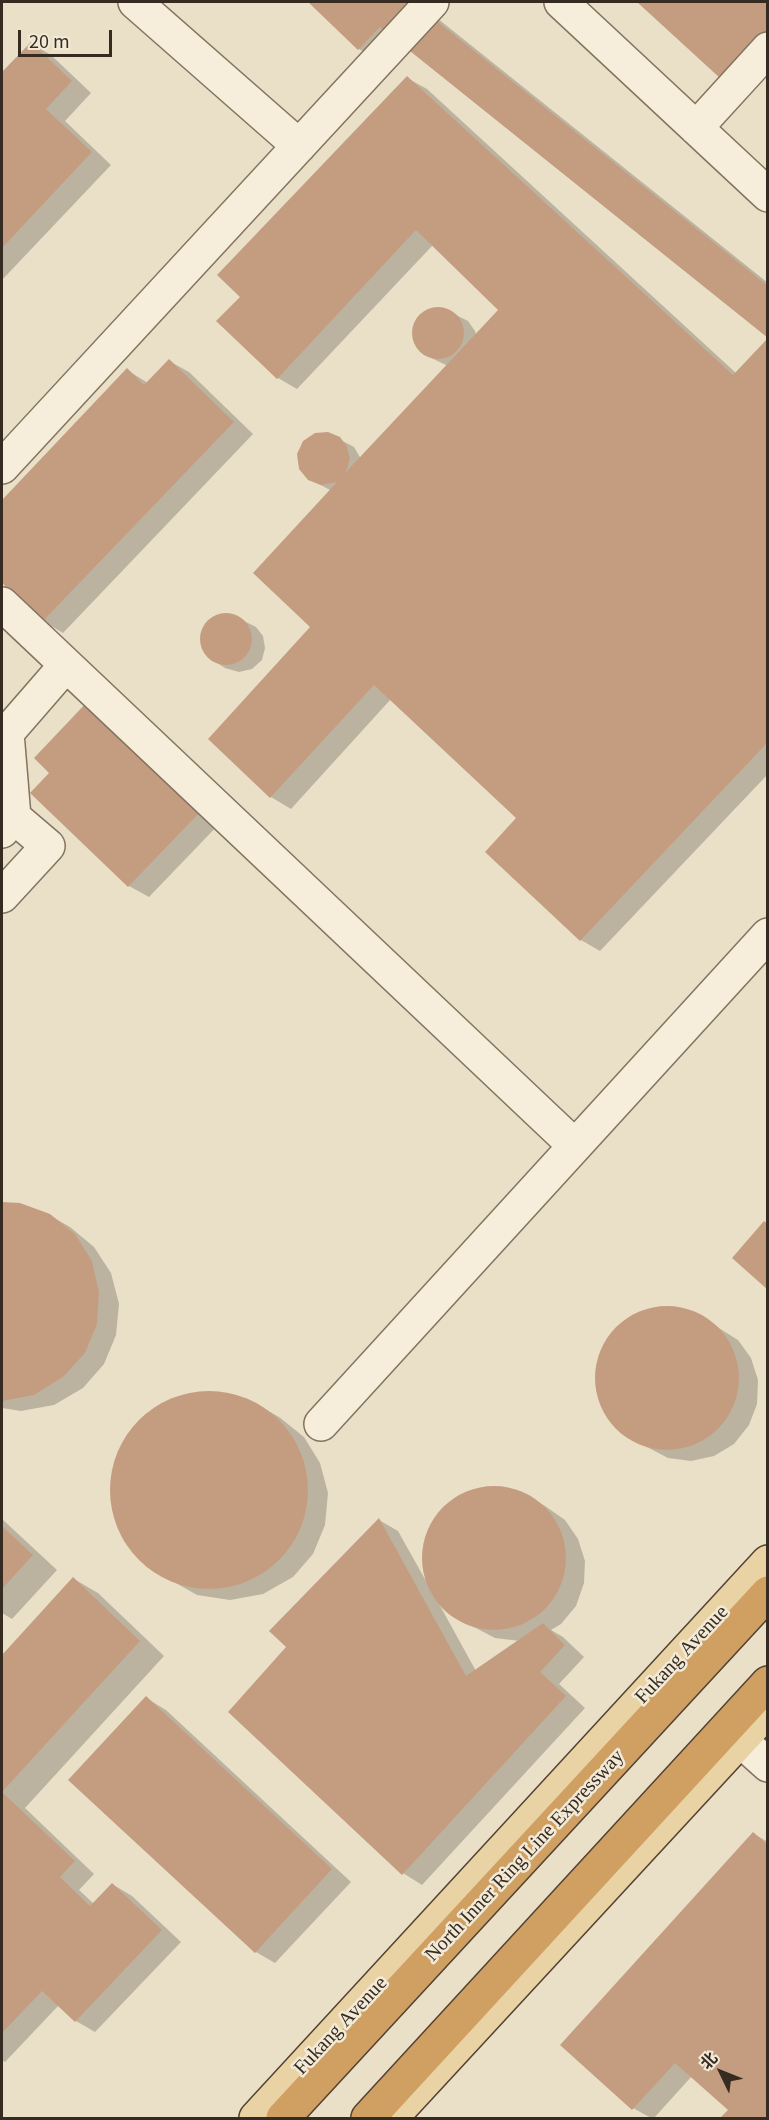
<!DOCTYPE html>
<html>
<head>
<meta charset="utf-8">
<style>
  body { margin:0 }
  #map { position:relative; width:769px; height:2120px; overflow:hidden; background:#eae0c8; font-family:Georgia,"Noto Sans SC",serif }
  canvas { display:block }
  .frame { position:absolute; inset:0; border:3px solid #362b21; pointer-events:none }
  .north { position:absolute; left:691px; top:2042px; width:60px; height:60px; -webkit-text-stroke:4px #f2ead7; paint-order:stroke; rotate:313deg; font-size:16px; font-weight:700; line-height:24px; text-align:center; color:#362b21 }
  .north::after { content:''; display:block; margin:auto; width:21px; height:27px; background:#362b21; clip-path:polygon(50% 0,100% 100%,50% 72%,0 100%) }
  .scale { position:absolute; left:18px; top:30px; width:94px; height:27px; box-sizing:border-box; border:3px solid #362b21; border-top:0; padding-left:8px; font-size:18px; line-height:21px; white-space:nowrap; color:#362b21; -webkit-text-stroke:4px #f2ead7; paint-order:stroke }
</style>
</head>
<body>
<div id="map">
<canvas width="769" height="2120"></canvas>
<div class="frame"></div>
<div class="north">北</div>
<div class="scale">20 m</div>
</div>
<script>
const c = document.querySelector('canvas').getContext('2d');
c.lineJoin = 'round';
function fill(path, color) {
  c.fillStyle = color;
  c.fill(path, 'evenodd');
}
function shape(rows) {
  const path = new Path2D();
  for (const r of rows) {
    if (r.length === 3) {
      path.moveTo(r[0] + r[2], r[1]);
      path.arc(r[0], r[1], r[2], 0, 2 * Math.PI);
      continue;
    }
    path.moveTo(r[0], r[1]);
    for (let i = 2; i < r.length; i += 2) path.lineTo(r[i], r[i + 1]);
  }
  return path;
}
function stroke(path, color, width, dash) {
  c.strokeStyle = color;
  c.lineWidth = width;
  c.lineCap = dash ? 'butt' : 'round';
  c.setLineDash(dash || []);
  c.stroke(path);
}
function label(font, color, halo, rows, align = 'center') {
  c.font = font + ' Georgia,serif';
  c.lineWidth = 5;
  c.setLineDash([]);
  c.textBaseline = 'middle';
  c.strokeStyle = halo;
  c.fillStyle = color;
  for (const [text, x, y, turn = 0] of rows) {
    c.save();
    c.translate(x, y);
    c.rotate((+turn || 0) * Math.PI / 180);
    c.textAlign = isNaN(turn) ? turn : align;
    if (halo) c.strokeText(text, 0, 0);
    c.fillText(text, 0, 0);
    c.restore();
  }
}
fill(shape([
  [310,2,434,2,427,10,768,283,768,336,398,40,379,60,359,49],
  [640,2,768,2,768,62,722,78],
  [31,43,51,55,91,93,65,121,111,165,2,280,2,74],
  [407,78,427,89,736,373,768,340,768,774,600,951,581,940,518,818,391,699,291,809,271,797,210,739,312,627,332,491,309,479,339,439,354,447,361,459,448,366,423,354,415,343,413,329,419,317,430,309,442,308,468,321,475,331,476,335,500,310,433,245,297,389,278,378,243,297],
  [169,361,189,372,253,434,63,633,43,621,2,581,2,502,127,370,148,383],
  [230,614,256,627,263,636,265,648,262,660,252,669,239,672,225,668,211,659,202,649,201,635,207,622,218,615],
  [90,702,222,821,149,897,129,886,32,793,51,773],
  [2,1203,20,1204,49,1215,70,1227,94,1247,111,1273,119,1304,116,1335,104,1364,83,1388,54,1405,21,1411,2,1408],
  [676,1308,698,1315,738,1340,751,1358,758,1380,757,1404,749,1425,734,1444,714,1456,691,1461,668,1458,626,1436,609,1419,599,1399,597,1375,602,1352,613,1332,631,1318,653,1309],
  [198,1392,229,1394,258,1405,279,1417,304,1437,320,1463,328,1493,325,1525,313,1554,293,1577,263,1594,230,1600,197,1595,146,1566,124,1541,112,1509,112,1476,122,1444,142,1419,168,1401],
  [502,1488,525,1494,545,1506,565,1520,578,1539,585,1561,584,1583,576,1606,561,1624,551,1630,563,1637,584,1657,559,1684,585,1708,422,1885,403,1873,288,1647,379,1520,398,1531,426,1581,423,1555,428,1532,440,1513,458,1498,480,1489],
  [438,1602,453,1616,495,1638,520,1641,476,1671],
  [2,1519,57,1570,12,1619,2,1613],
  [74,1579,98,1593,164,1656,25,1808,94,1874,79,1890,94,1904,112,1884,132,1896,181,1942,95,2032,76,2021,59,2005,5,2062,2,2060,2,1657],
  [146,1698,166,1710,351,1882,275,1963,256,1952],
  [754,1834,768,1842,768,2118,722,2118,730,2110,692,2076,654,2118,651,2118,633,2108]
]), '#0003');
fill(shape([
  [308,2,413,2,768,286,768,338,380,27,358,50],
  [637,2,768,2,768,29,721,79],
  [31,42,72,81,46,109,92,152,2,248,2,72],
  [407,76,733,375,768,338,768,742,580,941,485,852,516,818,374,685,270,798,208,739,310,627,253,573,337,482,321,485,308,480,299,469,297,454,303,441,315,433,328,432,340,437,347,447,350,459,346,472,498,310,416,230,277,379,216,321,240,297,217,275],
  [438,333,26],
  [169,359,234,422,42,622,2,583,2,500,127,368,144,385],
  [226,639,26],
  [89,700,203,809,128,887,30,793,49,773,34,758],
  [2,1202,20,1203,50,1214,75,1234,92,1261,99,1292,97,1324,85,1353,63,1377,34,1395,2,1401],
  [764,1221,768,1224,768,1290,732,1258],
  [667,1378,72],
  [209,1490,99],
  [494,1558,72],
  [379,1518,466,1676,543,1623,565,1645,540,1672,566,1696,402,1875,228,1712,286,1647,269,1631],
  [2,1526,33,1555,2,1589],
  [73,1577,140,1641,2,1792,75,1861,60,1877,90,1906,112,1883,162,1930,75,2022,42,1991,2,2033,2,1655],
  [146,1696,332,1869,255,1953,68,1780],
  [753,1832,768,1845,768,2118,720,2118,728,2110,675,2063,632,2110,560,2045]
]), '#c49d81');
const minor = shape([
  [135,2,299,146],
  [561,2,768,195],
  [696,128,768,49],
  [2,467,432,2],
  [2,604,575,1146],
  [2,831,14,817,7,733,66,665],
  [2,896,48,846,14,817],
  [321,1424,768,935],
  [740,1740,768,1765]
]);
const major = shape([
  [256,2118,768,1562],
  [391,2118,768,1710]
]);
const highway = shape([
  [283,2118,768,1593],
  [368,2118,768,1683]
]);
stroke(minor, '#84735f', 36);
stroke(major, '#534132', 36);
stroke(highway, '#534132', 36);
stroke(minor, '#f6edda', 33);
stroke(major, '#e9d3a4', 33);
stroke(highway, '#d0a062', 33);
label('20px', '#362b21', '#f2ead7', [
  ["Fukang Avenue",682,1655,-47],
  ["North Inner Ring Line Expressway",525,1856,-47],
  ["Fukang Avenue",341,2026,-47]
]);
</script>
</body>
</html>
